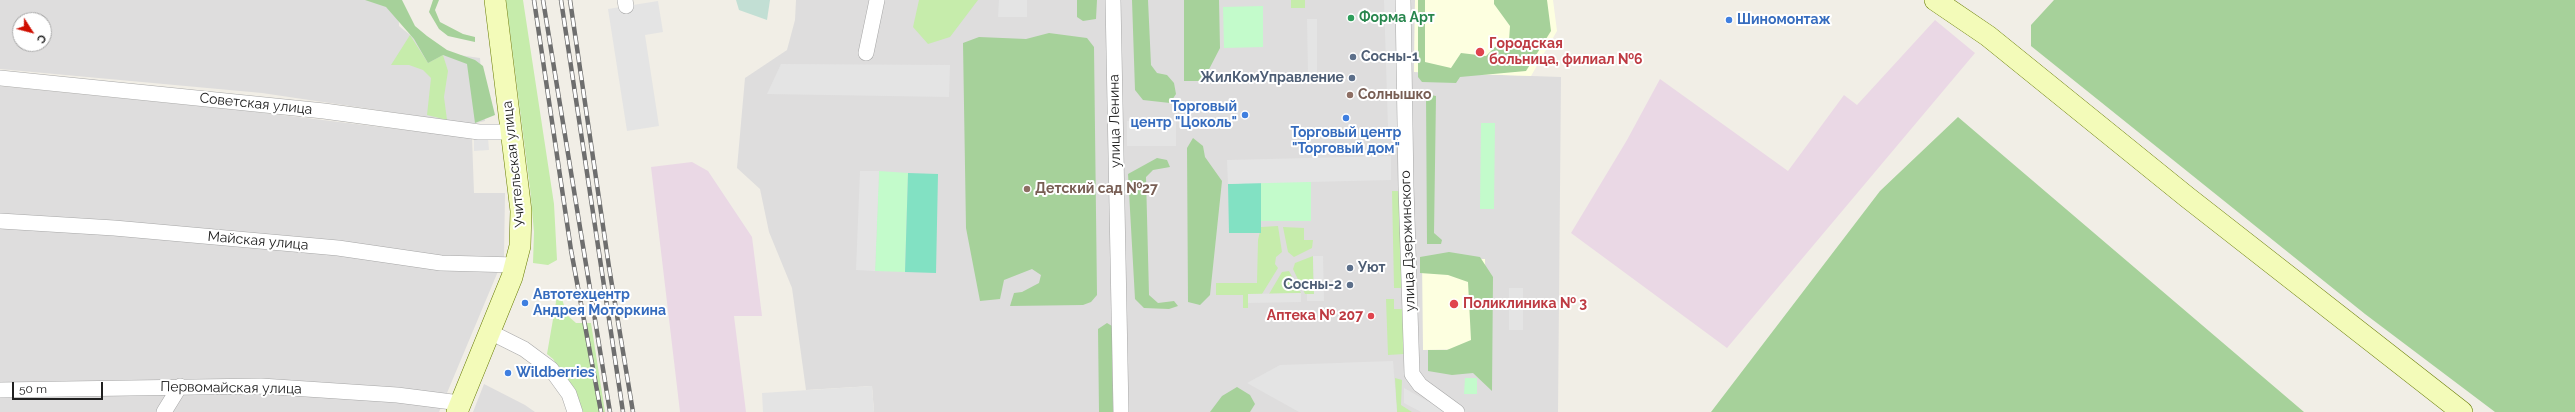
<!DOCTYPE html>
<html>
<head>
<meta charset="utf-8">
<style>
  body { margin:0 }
  #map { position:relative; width:2575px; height:412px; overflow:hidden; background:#f1eee6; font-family:Raleway,sans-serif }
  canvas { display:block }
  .north { position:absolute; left:12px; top:12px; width:40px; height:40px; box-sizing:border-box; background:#fff; border:1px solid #a6a6a6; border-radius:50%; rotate:126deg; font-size:11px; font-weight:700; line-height:16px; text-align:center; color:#202020 }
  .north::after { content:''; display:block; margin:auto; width:14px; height:18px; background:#cf0e00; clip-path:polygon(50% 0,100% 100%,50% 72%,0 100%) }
  .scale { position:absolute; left:12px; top:382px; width:91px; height:18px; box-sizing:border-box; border:2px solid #202020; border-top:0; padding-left:5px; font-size:12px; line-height:14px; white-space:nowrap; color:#202020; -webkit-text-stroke:3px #fff; paint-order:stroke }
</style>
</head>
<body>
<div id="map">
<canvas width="2575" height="412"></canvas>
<div class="north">С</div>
<div class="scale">50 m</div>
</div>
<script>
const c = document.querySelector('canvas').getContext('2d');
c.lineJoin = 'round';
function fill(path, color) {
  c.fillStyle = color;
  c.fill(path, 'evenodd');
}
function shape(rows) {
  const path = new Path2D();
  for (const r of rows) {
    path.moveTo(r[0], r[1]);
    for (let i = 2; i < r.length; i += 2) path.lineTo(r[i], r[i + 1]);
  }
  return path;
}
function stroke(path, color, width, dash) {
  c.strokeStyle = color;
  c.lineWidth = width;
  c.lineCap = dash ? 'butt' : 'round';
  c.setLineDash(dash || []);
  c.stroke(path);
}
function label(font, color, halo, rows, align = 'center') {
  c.font = font + ' Raleway,sans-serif';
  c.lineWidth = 4;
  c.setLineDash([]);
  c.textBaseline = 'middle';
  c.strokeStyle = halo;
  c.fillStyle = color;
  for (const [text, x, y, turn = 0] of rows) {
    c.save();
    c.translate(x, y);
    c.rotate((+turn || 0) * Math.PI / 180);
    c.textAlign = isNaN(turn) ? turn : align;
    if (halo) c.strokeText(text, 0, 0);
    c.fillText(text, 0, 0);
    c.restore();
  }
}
fill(shape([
  [0,0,398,0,399,26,430,51,480,58,485,121,472,124,262,93,0,69],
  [20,20,44,20,44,44,20,44],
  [796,0,1415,0,1414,72,1561,77,1558,412,874,412,872,386,806,390,792,288,769,232,760,189,737,168,745,78,787,50,795,20],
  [0,86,248,111,472,138,474,193,505,193,504,257,439,412,0,412],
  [484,384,525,405,535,412,473,412]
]), '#dedddd');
fill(shape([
  [1935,20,1975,53,1727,348,1571,233,1627,140,1660,79,1788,171,1844,95,1857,105],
  [692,162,708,171,752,237,762,316,734,316,746,412,680,412,651,167]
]), '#ead8e5');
fill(shape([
  [1415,0,1553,0,1557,31,1531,76,1414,72],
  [1422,259,1485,259,1487,349,1423,350]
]), '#fdffe0');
fill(shape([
  [506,0,523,0,554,204,557,260,548,265,533,263,534,232,530,188],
  [919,0,978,0,950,37,928,44,913,27],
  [1291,0,1305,0,1305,8,1291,8],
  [410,35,428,63,443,55,448,71,444,97,447,120,427,115,431,78,423,70,409,65,391,65],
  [1392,191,1401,191,1404,288,1394,288],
  [1278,226,1282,252,1276,257,1275,264,1278,268,1262,294,1248,294,1248,308,1243,308,1243,295,1216,295,1216,283,1257,283,1258,240,1261,227],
  [1283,227,1304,228,1304,240,1313,240,1312,248,1294,257,1288,252],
  [1313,256,1314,294,1305,294,1293,269,1295,263],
  [1289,271,1301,293,1269,294,1282,272],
  [554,294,562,299,567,315,576,323,591,323,605,412,582,412,576,394,553,359,547,354,556,302],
  [1386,299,1394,299,1394,309,1403,309,1404,354,1388,355],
  [1395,378,1402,380,1401,405,1412,412,1397,412]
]), '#c6ecab');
fill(shape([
  [365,0,402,0,415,26,427,36,447,50,475,60,483,66,495,115,475,123,467,64,443,55,428,63,414,39,386,7],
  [433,0,439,0,435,10,440,22,463,34,475,37,475,42,448,36,439,29,429,12],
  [1077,0,1097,0,1096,19,1083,21,1077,17],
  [1132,0,1148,0,1151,65,1157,73,1167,75,1174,83,1176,94,1170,103,1143,100,1135,90],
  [1184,0,1219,0,1220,48,1203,81,1184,81],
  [1418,0,1425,0,1425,62,1451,68,1461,53,1486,56,1496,46,1509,41,1510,26,1494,4,1494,0,1547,0,1551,31,1526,71,1460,77,1456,83,1422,82,1418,77],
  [2054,0,2575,0,2575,412,2495,412,2365,314,2031,46,2031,25],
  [1049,33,1087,38,1094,47,1097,295,1091,302,1083,305,1010,306,1014,293,1022,292,1039,283,1041,275,1032,269,1004,280,1000,299,980,301,966,228,963,43,979,37,1026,39],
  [1426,94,1436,96,1434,233,1442,240,1441,244,1427,244],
  [1958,117,2304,412,1711,412,1880,191],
  [1193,138,1203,146,1205,157,1222,181,1210,295,1200,305,1188,302,1187,148],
  [1157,158,1167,160,1170,167,1153,170,1146,177,1149,295,1158,303,1174,301,1178,306,1169,309,1144,308,1135,299,1128,174],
  [1449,252,1480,257,1493,277,1492,391,1473,373,1452,375,1428,371,1428,350,1447,350,1471,340,1468,282,1448,275,1420,273,1420,257],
  [1107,323,1112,326,1113,412,1099,412,1098,329],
  [1237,387,1250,395,1255,404,1250,412,1210,412,1222,396]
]), '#a6d19a');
fill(shape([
  [736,0,770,0,767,20,739,10]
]), '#c2dfd4');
fill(shape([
  [1263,6,1263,47,1224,48,1223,7],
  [1481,123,1495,123,1494,209,1480,209],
  [879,171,908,173,905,272,875,271],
  [1311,181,1311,221,1261,221,1261,182],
  [1465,378,1477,378,1477,394,1464,394]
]), '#c3fbcb');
fill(shape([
  [908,173,938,174,936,273,905,272],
  [1261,182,1261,233,1229,233,1228,184]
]), '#82e1c3');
fill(shape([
  [999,0,1027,0,1027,17,998,17],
  [1384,0,1397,0,1400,128,1388,128],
  [658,1,663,32,645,35,659,126,627,131,608,9],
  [1307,19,1317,19,1317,73,1308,73],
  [781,64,950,65,949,97,767,94],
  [1127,121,1176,121,1176,146,1127,146],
  [488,138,489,150,474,151,474,139],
  [1391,156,1391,180,1228,184,1227,160],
  [860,171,879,171,875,271,856,270],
  [1313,256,1323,256,1324,301,1307,301,1307,294,1314,294],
  [1509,288,1523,288,1523,330,1509,330],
  [1301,293,1301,302,1248,303,1248,294],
  [1393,361,1397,412,1299,412,1247,383,1280,365],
  [872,386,874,412,763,412,762,393],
  [1404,388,1447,412,1421,412,1404,403]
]), '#e4e4e4');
const street = shape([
  [625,0,626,6],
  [1113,0,1121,412],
  [1403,0,1406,187,1412,374,1420,385,1457,412],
  [866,53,877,0],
  [0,78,324,111,479,132,512,132],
  [0,221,114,228,338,248,441,263,516,265],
  [490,332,524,349,551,369,569,394,575,412],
  [0,390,261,386,397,395,460,403],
  [164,412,180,386]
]);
const secondary = shape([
  [1935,0,1988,36,2187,197,2462,412],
  [457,412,512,277,520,246,521,211,495,0]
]);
stroke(street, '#a7a7a7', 16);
stroke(secondary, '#667b02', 22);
stroke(street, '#fff', 15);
stroke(secondary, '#f3fbb9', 21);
const rail = shape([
  [534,0,571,250,601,412],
  [543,0,610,412],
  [561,0,623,412],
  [570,0,609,267,633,412]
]);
stroke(rail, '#6e6e6e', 4.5);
stroke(rail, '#fff', 3, [9]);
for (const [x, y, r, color] of [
  [1351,18,4,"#2e9e5b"],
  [1729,20,4,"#3f7fe0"],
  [1480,52,5,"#e0444e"],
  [1353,57,4,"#5c6f8a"],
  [1352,78,4,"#5c6f8a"],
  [1350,95,4,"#8d6e63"],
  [1245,115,4,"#3f7fe0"],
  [1346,118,4,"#3f7fe0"],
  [1027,189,4,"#8d6e63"],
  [1350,268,4,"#5c6f8a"],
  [1350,285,4,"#5c6f8a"],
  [525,303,4,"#3f7fe0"],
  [1454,304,5,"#e0444e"],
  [1371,316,4,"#e0444e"],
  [508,373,4,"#3f7fe0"]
]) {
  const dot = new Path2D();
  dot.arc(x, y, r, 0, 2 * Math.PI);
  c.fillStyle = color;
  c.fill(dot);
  stroke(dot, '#fff', 1.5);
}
label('bold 14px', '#27864d', '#fff', [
  ["Форма Арт",1359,18]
], 'left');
label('bold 14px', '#366cbe', '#fff', [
  ["Шиномонтаж",1737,20],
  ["Торговый",1237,107,"right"],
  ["центр \"Цоколь\"",1237,123,"right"],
  ["Торговый центр",1346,133,"center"],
  ["\"Торговый дом\"",1346,149,"center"],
  ["Автотехцентр",533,295],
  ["Андрея Моторкина",533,311],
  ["Wildberries",516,373]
], 'left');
label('bold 14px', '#be3a42', '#fff', [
  ["Городская",1489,44],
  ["больница, филиал №6",1489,60],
  ["Поликлиника № 3",1463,304],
  ["Аптека № 207",1363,316,"right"]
], 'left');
label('bold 14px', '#4e5e75', '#fff', [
  ["Сосны-1",1361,57],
  ["ЖилКомУправление",1344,78,"right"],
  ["Уют",1358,268],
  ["Сосны-2",1342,285,"right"]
], 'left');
label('bold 14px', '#785e54', '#fff', [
  ["Солнышко",1358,95],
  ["Детский сад №27",1035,189]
], 'left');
label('14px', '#202020', '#fff', [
  ["Советская улица",256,104,6],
  ["улица Ленина",1115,121,-91],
  ["Учительская улица",514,164,-96],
  ["Майская улица",258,241,5],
  ["улица Дзержинского",1408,241,-92],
  ["Первомайская улица",231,388,1]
]);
</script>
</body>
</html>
